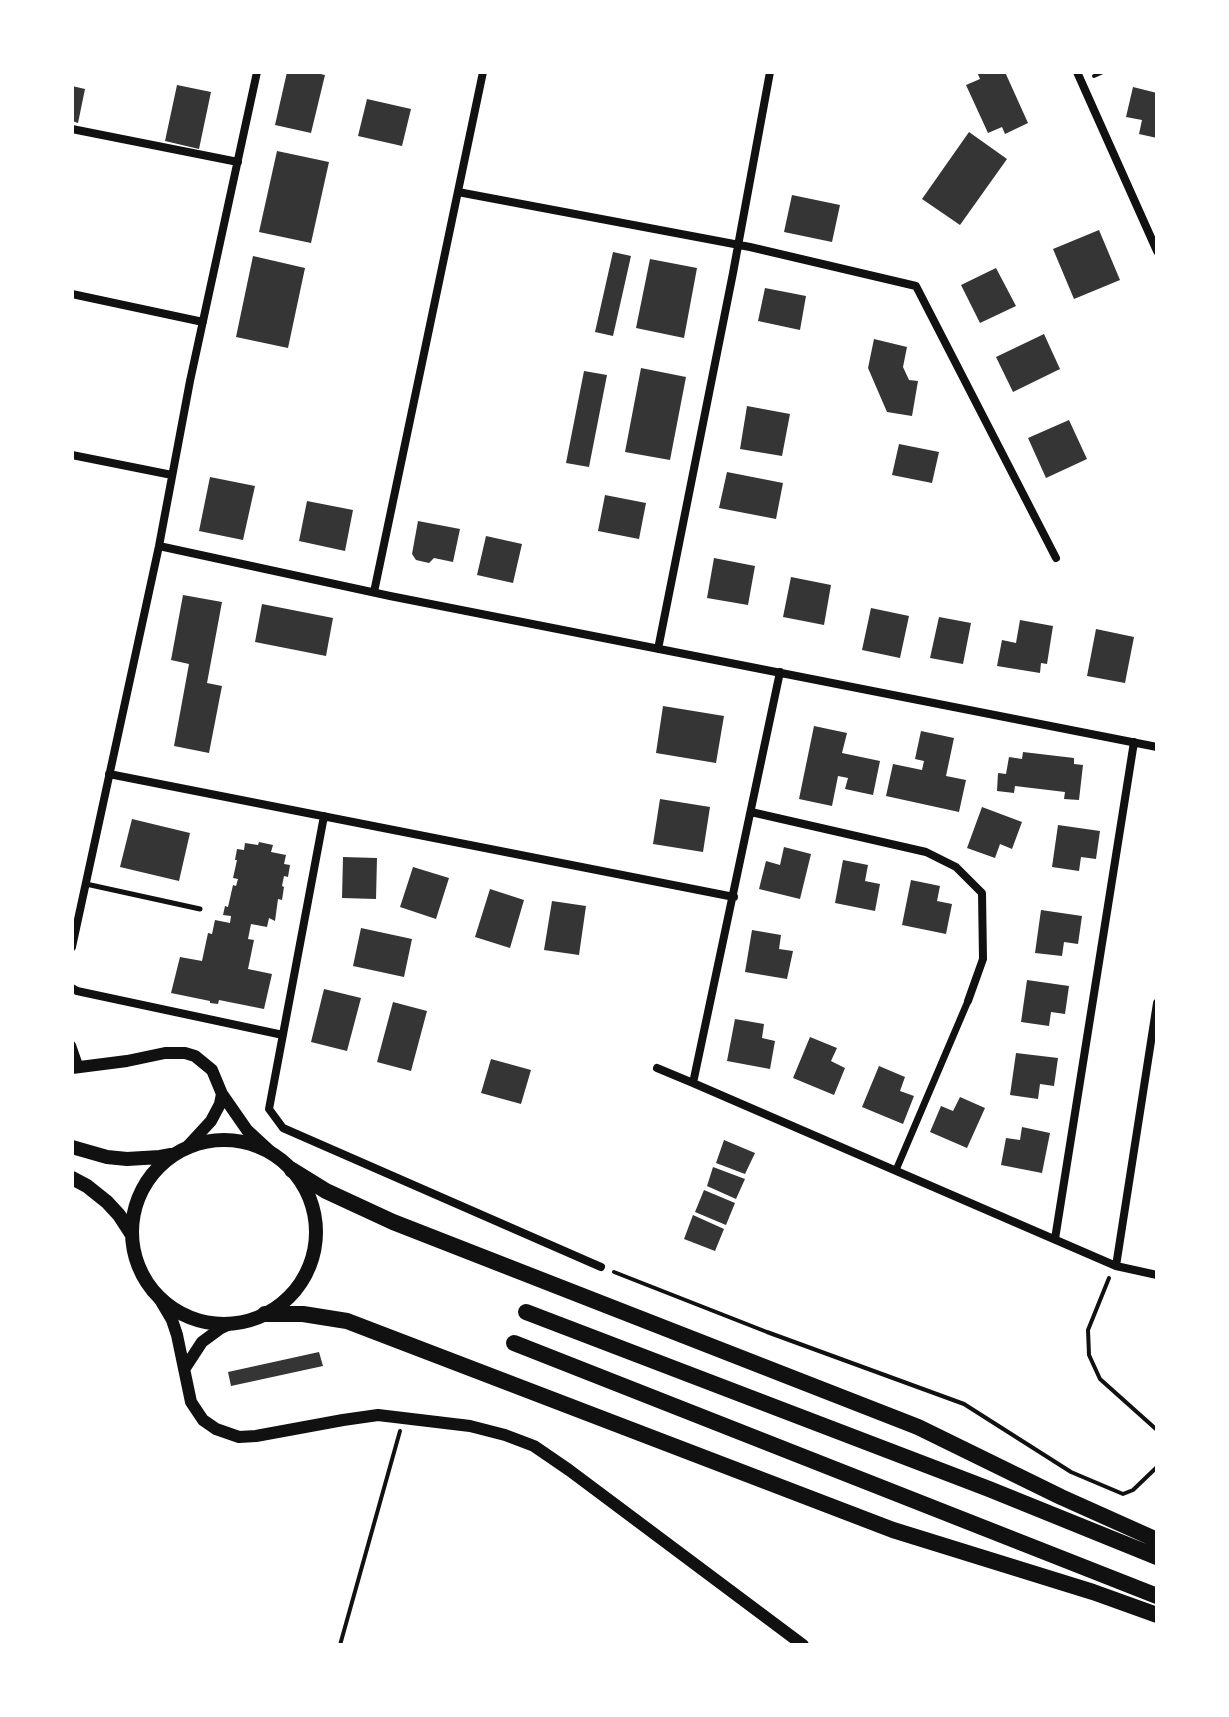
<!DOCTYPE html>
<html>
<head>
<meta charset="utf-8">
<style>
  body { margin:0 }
  #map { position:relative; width:1229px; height:1717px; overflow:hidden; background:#fff; font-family:"PT Sans",sans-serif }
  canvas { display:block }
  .frame { position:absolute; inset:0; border:74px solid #fff; pointer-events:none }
</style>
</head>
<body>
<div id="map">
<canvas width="1229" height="1717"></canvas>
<div class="frame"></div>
</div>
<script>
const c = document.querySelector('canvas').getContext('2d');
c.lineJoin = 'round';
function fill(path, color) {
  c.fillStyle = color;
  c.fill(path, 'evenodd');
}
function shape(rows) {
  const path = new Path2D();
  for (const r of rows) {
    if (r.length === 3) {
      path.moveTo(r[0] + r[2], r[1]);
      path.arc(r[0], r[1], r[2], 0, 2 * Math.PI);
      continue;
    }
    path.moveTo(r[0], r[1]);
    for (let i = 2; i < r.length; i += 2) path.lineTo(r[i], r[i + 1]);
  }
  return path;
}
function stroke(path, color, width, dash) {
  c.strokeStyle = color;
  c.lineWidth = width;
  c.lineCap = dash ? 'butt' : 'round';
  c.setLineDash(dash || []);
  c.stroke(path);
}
fill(shape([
  [287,72,311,72,325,75,311,133,275,125],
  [977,72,1005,72,1028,123,1005,134,1002,127,988,133,966,85,980,79],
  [177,85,211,92,199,149,165,141],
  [72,86,85,89,78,123,72,121],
  [1133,87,1157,93,1157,138,1139,134,1142,120,1126,117],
  [367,99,411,109,402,146,358,136],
  [969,132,1007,159,960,225,922,199],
  [277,151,329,162,311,243,259,232],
  [792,195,840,205,832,242,784,232],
  [1099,230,1120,280,1074,299,1053,249],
  [613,252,631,256,613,336,595,332],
  [253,256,305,268,288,348,236,337],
  [650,259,697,268,684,338,636,328],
  [996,268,1016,306,980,323,961,285],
  [765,288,806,296,800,330,758,321],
  [1044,334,1060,369,1013,392,996,357],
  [874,339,907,347,903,367,909,380,918,381,912,416,887,412,868,368],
  [641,368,686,377,670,460,625,452],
  [584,371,607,375,589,467,566,463],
  [747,406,790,414,782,456,740,449],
  [1069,420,1087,459,1046,478,1028,438],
  [899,444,939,452,932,483,892,475],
  [727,472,783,483,776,519,719,508],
  [210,477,255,486,243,540,199,531],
  [605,495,646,503,639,539,598,531],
  [307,501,353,510,345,551,299,541],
  [418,521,460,529,453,562,434,558,429,563,416,560,412,554],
  [486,536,522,544,513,583,477,575],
  [714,558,755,566,748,605,707,598],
  [791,577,831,585,824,625,783,617],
  [183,595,222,602,207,683,222,686,209,753,174,746,189,664,171,660],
  [262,604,333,618,326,656,255,642],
  [871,608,909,616,900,658,862,650],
  [939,617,971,623,963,664,930,658],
  [1020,620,1053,626,1047,664,1041,663,1040,673,997,666,1002,640,1016,643],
  [1096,629,1134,637,1125,683,1087,676],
  [663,706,724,716,716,763,656,753],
  [814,726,847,733,842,753,880,761,873,795,845,789,848,778,838,776,832,806,799,799],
  [921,731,954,738,946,776,966,780,959,812,886,796,893,764,922,770,924,761,915,759],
  [1023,752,1074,758,1074,764,1083,765,1079,800,1064,799,1065,792,1015,786,1014,793,997,791,998,773,1006,774,1009,757,1022,759],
  [660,799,710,807,703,852,653,844],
  [982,807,1022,822,1012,849,1000,844,995,858,967,848],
  [132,819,190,833,179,881,120,867],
  [1058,825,1100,831,1096,859,1081,857,1079,871,1052,867],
  [259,842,273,845,271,852,286,855,284,864,290,865,288,877,284,876,282,886,284,887,282,900,278,899,275,921,269,918,267,927,251,924,248,939,254,940,248,969,272,974,264,1009,219,1000,218,1004,210,1003,210,1001,171,993,180,957,202,961,208,933,212,934,215,920,230,923,231,916,223,915,225,906,228,907,233,885,236,886,238,879,233,878,237,860,235,860,237,849,244,850,245,843,258,845],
  [784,847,811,854,800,899,759,889,766,861,780,865],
  [343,857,377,858,376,899,342,898],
  [843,860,868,865,865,881,880,884,875,911,835,903],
  [413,867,449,878,436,919,400,907],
  [911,880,940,886,937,901,952,904,946,934,902,925],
  [490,889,524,900,510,948,475,937],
  [552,901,586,906,579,955,544,950],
  [1041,910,1082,916,1078,944,1064,942,1062,956,1035,953],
  [361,928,412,939,404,977,353,966],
  [752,930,781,935,779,949,793,951,787,979,745,972],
  [1027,980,1069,986,1065,1014,1051,1012,1049,1026,1021,1022],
  [324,989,361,998,347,1051,311,1042],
  [393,1002,427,1011,411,1071,377,1062],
  [735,1019,764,1024,762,1038,775,1041,770,1069,727,1061],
  [810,1037,837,1048,831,1061,845,1068,834,1095,793,1078],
  [1016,1053,1058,1058,1054,1086,1040,1084,1038,1099,1010,1095],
  [491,1059,531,1070,521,1104,481,1093],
  [879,1066,905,1077,900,1091,914,1096,903,1124,862,1107],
  [960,1097,985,1108,967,1148,930,1132,941,1106,953,1111],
  [1022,1127,1050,1133,1042,1173,1001,1165,1006,1138,1020,1140],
  [724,1140,755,1153,745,1174,716,1163],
  [713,1167,745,1179,736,1199,707,1186],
  [704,1190,735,1203,726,1225,695,1212],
  [693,1215,724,1229,715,1251,684,1239],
  [319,1352,323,1366,231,1386,228,1372]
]), '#353535');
stroke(shape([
  [1094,76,1103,72],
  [614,1272,767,1332,964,1404,1071,1472,1123,1494,1133,1490,1157,1467],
  [1109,1278,1088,1330,1089,1355,1100,1379,1157,1430],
  [340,1645,400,1431]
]), '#111', 4);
stroke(shape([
  [86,884,200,909]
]), '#111', 5);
stroke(shape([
  [896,1170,968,1001]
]), '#111', 7);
stroke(shape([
  [1077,72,1157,251],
  [72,129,238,162],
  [458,192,750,247,916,286,1056,558],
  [72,294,203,322],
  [72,455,172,475],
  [159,546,390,596,1157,747],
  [374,592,483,72],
  [658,649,733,273,770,72],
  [780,672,693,1083,1116,1266,1157,1275],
  [109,774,734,897],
  [751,812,926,852,956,867,982,893,983,959,968,1001],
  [324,816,269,1109,283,1128,601,1267],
  [72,947,159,546,190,381,257,72],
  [72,988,77,991,283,1035],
  [72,1045,80,1068],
  [657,1068,693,1083],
  [1055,1239,1134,742],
  [1116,1266,1157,1003]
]), '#111', 8);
stroke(shape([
  [72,1068,127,1061,165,1053,185,1053,195,1056,212,1070,222,1094,247,1130,273,1154],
  [187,1147,211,1121,220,1104,222,1094],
  [156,1293,172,1320,177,1335,191,1402,203,1420,216,1429,239,1437,256,1436,343,1420,378,1415,470,1426,505,1435,534,1446,569,1470,803,1645],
  [185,1368,202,1342,221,1328,232,1323]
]), '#111', 12);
stroke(shape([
  [224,1232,92],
  [72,1147,107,1157,127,1159,160,1157,171,1155],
  [72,1178,87,1186,107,1202,119,1215,132,1235]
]), '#111', 14);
stroke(shape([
  [292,1170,326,1191,393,1222,918,1427,1061,1497,1157,1540],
  [526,1312,989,1489,1157,1557],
  [265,1314,303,1314,347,1321,893,1530,1093,1592,1157,1615],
  [514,1343,1157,1596]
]), '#111', 16);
</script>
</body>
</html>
